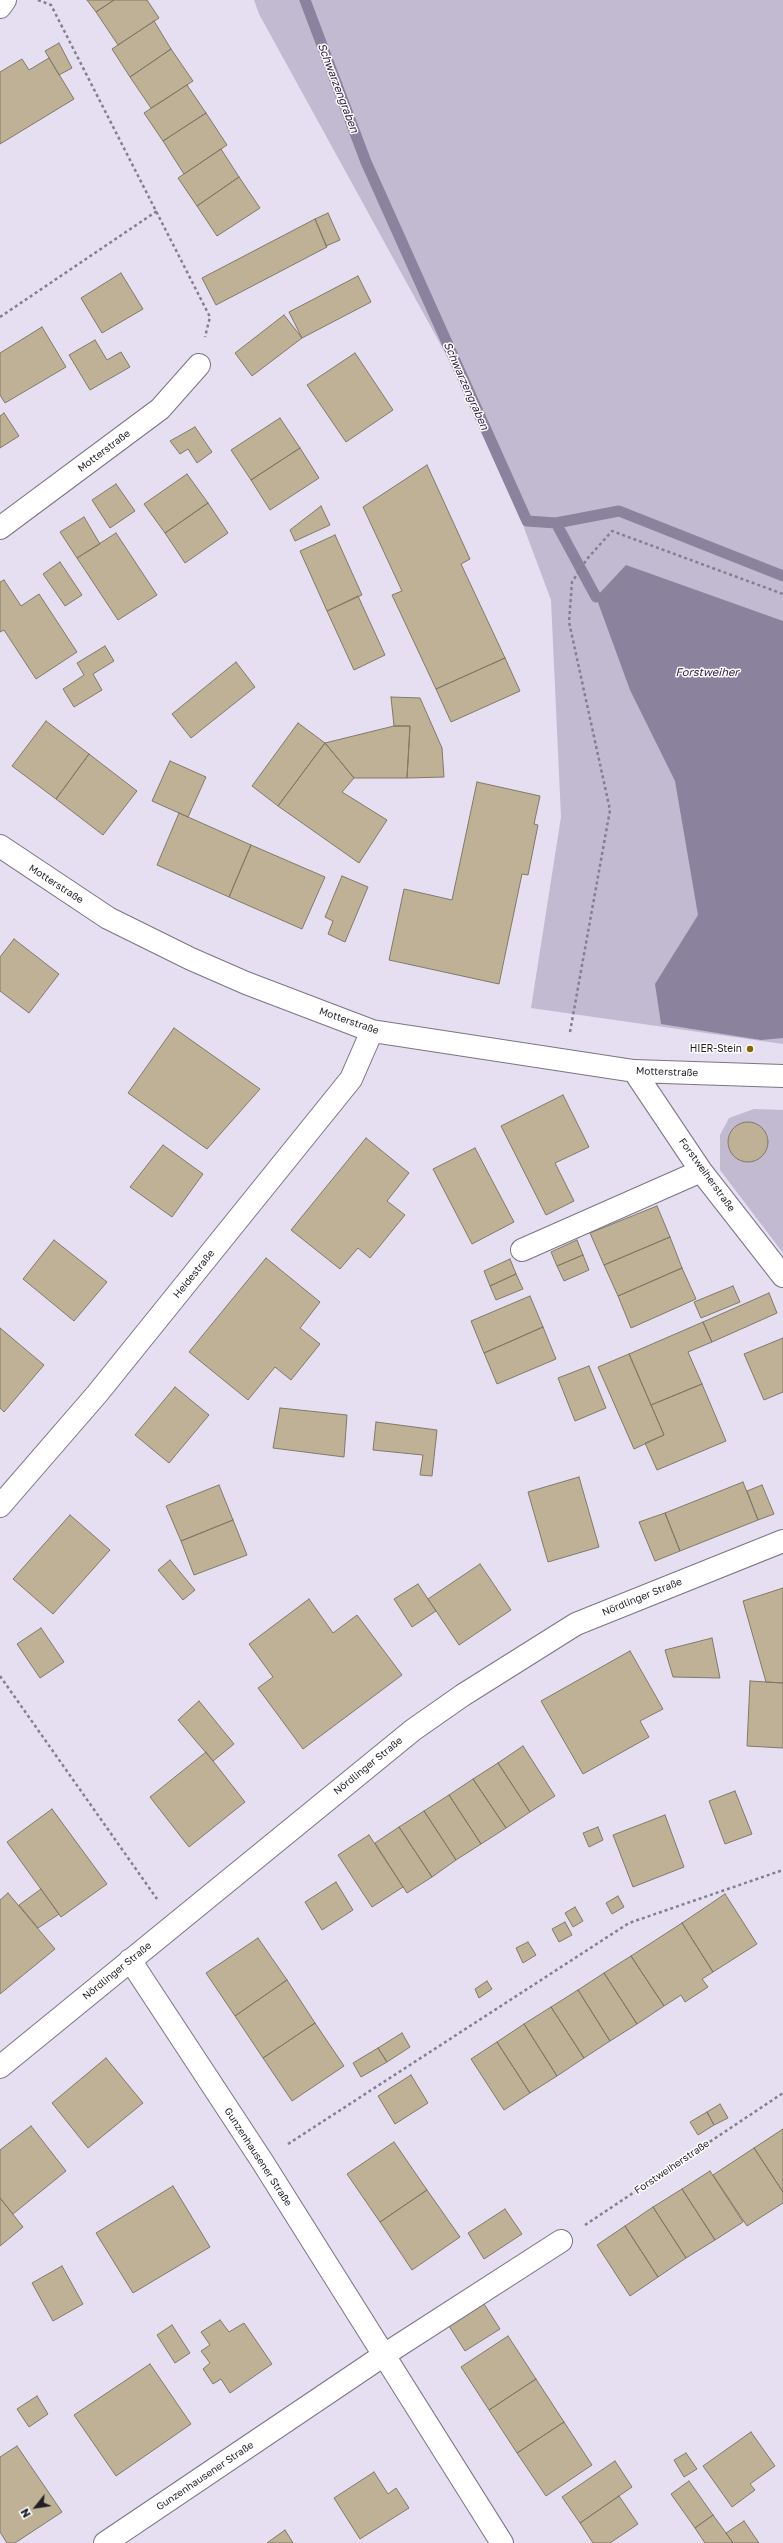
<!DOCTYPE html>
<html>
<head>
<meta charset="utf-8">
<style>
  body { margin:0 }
  #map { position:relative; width:783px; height:2543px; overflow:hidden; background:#e5dff1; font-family:"Golos Text",sans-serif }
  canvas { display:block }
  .north { position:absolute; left:16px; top:2487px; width:40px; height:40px; -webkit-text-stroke:3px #fff; paint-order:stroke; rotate:240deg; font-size:11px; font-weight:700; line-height:16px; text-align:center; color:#221f26 }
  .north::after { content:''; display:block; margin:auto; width:14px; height:18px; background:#221f26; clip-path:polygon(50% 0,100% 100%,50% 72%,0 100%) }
</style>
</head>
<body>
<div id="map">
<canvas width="783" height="2543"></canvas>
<div class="north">N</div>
</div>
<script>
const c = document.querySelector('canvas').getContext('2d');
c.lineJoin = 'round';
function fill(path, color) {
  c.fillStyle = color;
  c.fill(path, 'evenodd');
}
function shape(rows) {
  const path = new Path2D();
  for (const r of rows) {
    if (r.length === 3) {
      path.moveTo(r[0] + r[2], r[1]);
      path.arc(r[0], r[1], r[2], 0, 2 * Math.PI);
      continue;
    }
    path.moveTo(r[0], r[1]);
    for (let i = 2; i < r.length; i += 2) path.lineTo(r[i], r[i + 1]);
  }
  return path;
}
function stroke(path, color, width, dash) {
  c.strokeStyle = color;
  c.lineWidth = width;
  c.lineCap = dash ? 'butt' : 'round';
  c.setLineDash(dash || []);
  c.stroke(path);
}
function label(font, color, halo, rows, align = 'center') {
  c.font = font + ' "Golos Text",sans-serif';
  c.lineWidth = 3;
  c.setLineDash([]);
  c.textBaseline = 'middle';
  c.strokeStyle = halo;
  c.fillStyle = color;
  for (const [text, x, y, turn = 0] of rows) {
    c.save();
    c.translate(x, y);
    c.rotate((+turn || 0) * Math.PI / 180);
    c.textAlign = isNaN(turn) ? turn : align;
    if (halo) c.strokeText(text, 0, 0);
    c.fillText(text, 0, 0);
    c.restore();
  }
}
fill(shape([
  [254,0,783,0,783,1044,531,1008,561,817,551,600,487,429,259,14],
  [754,1109,783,1110,783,1253,720,1170,720,1135,729,1118]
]), '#c2bad0');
fill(shape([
  [626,565,783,621,783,1038,761,1040,661,1024,655,984,698,915,675,781,630,690,596,597]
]), '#8b829d');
stroke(shape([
  [305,0,366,162,527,521,556,523,619,511,783,576],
  [556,523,596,597]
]), '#8b829d', 11);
const building = shape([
  [87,0,114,0,96,12,87,0],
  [114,0,147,0,159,18,118,45,96,12,114,0],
  [154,21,171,49,130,77,112,49,154,21],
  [59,43,72,68,59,75,45,51,59,43],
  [171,49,193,81,151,108,130,77,171,49],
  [49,58,74,99,0,144,0,72,22,59,29,70,49,58],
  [187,85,206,113,163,141,144,113,187,85],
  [206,113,227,145,184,174,163,141,206,113],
  [221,149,239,177,197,206,178,178,221,149],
  [239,177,260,208,217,236,197,206,239,177],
  [328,213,340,240,326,246,315,219,328,213],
  [315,219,327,247,216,305,202,278,315,219],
  [121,273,143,309,102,333,81,298,121,273],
  [358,276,371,302,302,338,289,312,358,276],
  [284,315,302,338,252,376,235,353,284,315],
  [42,327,66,367,5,403,0,395,0,353,42,327],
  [95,340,107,360,121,352,130,367,90,390,69,355,95,340],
  [355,353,393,410,346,442,307,385,355,353],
  [4,413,19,436,0,448,0,416,4,413],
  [280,418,300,448,251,480,231,450,280,418],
  [195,427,212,452,197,463,188,449,180,454,170,441,195,427],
  [300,448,319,478,270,510,251,480,300,448],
  [427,465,470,559,461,564,505,658,436,689,392,595,402,591,363,507,427,465],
  [187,474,208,503,165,533,144,504,187,474],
  [116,484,135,511,110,528,92,500,116,484],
  [208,503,228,533,185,563,165,533,208,503],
  [321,506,330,525,295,541,290,530,321,506],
  [84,517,100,544,77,558,60,532,84,517],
  [116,533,157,595,118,620,77,558,116,533],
  [335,535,362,595,327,611,300,551,335,535],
  [60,562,82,595,65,606,43,574,60,562],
  [4,580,21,606,39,594,77,652,36,679,4,630,0,632,0,582,4,580],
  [358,596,385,655,354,670,327,611,358,596],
  [105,646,114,661,93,674,102,690,74,707,63,689,84,675,77,663,105,646],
  [505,658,520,691,451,722,436,689,505,658],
  [236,662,255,687,191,738,172,714,236,662],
  [391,697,420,698,442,748,444,777,407,778,410,726,394,726,391,697],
  [46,721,89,754,56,799,12,766,46,721],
  [298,723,325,743,278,806,252,786,298,723],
  [394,726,410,726,407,778,354,778,325,743,394,726],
  [325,743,354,778,342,792,387,820,359,863,278,806,325,743],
  [89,754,137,791,103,835,56,799,89,754],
  [170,761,206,777,188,817,152,801,170,761],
  [477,782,540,796,534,824,538,825,528,875,522,874,499,984,389,960,404,889,452,900,477,782],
  [179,813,251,845,229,897,157,865,179,813],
  [251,845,325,877,302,929,229,897,251,845],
  [342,876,368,887,345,942,328,934,333,921,325,917,342,876],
  [14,939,59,974,29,1013,0,991,0,957,14,939],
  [174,1028,260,1089,207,1149,128,1093,174,1028],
  [563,1095,589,1147,555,1163,574,1201,546,1215,501,1126,563,1095],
  [748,1142,20],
  [366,1138,409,1173,387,1201,405,1215,370,1258,358,1248,340,1269,291,1230,366,1138],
  [163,1145,203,1174,172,1217,130,1187,163,1145],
  [475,1148,514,1222,472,1244,433,1169,475,1148],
  [657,1206,670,1237,604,1265,590,1233,657,1206],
  [670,1237,682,1268,618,1296,604,1265,670,1237],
  [54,1240,107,1282,74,1321,23,1279,54,1240],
  [577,1240,583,1255,557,1266,551,1252,577,1240],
  [583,1255,589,1270,564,1281,557,1266,583,1255],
  [266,1258,320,1302,300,1328,320,1344,291,1380,275,1367,248,1400,189,1352,266,1258],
  [510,1259,516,1274,490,1286,484,1271,510,1259],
  [682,1268,696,1299,631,1328,618,1296,682,1268],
  [516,1274,523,1289,496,1300,490,1286,516,1274],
  [733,1286,740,1302,701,1318,694,1302,733,1286],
  [769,1293,777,1313,712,1342,703,1322,769,1293],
  [530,1296,543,1327,484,1353,471,1321,530,1296],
  [703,1322,712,1342,688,1352,702,1384,651,1405,629,1354,703,1322],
  [543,1327,556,1359,497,1384,484,1353,543,1327],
  [0,1328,44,1365,4,1412,0,1408,0,1328],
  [783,1338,783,1392,764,1400,744,1354,783,1338],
  [629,1354,664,1435,634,1449,598,1367,629,1354],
  [589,1366,606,1408,575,1421,558,1378,589,1366],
  [702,1384,726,1441,657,1470,645,1443,664,1435,651,1405,702,1384],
  [175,1387,209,1415,169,1463,135,1435,175,1387],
  [280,1408,347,1415,344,1457,273,1448,280,1408],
  [376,1422,437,1430,432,1476,420,1475,423,1455,373,1450,376,1422],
  [579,1477,599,1547,548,1562,528,1492,579,1477],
  [743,1482,758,1520,680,1551,665,1513,743,1482],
  [219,1485,233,1520,181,1541,166,1506,219,1485],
  [762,1485,774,1514,758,1520,747,1491,762,1485],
  [665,1513,680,1551,655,1561,639,1522,665,1513],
  [70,1515,110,1550,53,1614,13,1579,70,1515],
  [233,1520,247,1555,194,1575,181,1541,233,1520],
  [170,1560,195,1590,183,1600,158,1570,170,1560],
  [480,1564,511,1610,459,1645,428,1599,480,1564],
  [418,1584,436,1611,412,1627,394,1599,418,1584],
  [783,1588,783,1683,766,1682,743,1601,783,1588],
  [309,1599,333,1633,357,1615,402,1675,303,1749,258,1688,273,1677,249,1644,309,1599],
  [41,1628,64,1662,40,1678,17,1644,41,1628],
  [712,1638,720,1678,673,1677,665,1650,712,1638],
  [630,1651,663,1709,640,1721,649,1737,583,1774,541,1701,630,1651],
  [750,1681,783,1683,783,1748,747,1746,750,1681],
  [199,1701,234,1744,213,1761,178,1720,199,1701],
  [523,1746,555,1796,530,1812,498,1763,523,1746],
  [206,1752,245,1802,189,1847,150,1797,206,1752],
  [498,1763,530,1812,506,1828,473,1779,498,1763],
  [473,1779,506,1828,481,1844,449,1795,473,1779],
  [735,1791,752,1834,725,1844,709,1801,735,1791],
  [449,1795,481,1844,456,1860,424,1811,449,1795],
  [52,1809,107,1884,61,1917,7,1842,52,1809],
  [424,1811,456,1860,432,1877,399,1827,424,1811],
  [665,1815,684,1867,633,1887,613,1835,665,1815],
  [399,1827,432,1877,407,1893,375,1843,399,1827],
  [598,1827,603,1840,589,1847,583,1833,598,1827],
  [369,1835,403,1887,372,1907,338,1855,369,1835],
  [336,1882,353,1910,322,1930,305,1902,336,1882],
  [41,1889,59,1914,38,1928,19,1905,41,1889],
  [8,1893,55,1949,0,1994,0,1900,8,1893],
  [725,1894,757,1944,713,1972,682,1923,725,1894],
  [618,1896,624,1907,612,1914,606,1903,618,1896],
  [575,1907,583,1921,573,1927,565,1913,575,1907],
  [565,1922,572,1935,559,1942,552,1929,565,1922],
  [682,1923,713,1972,702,1979,708,1987,685,2002,681,1995,664,2006,631,1956,682,1923],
  [258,1938,287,1980,235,2016,206,1973,258,1938],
  [528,1942,536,1955,523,1963,516,1948,528,1942],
  [631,1956,664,2006,637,2024,604,1973,631,1956],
  [604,1973,637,2024,610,2041,578,1990,604,1973],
  [287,1980,315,2023,263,2058,235,2016,287,1980],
  [487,1981,492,1989,479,1998,475,1989,487,1981],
  [578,1990,610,2041,584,2058,551,2007,578,1990],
  [551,2007,584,2058,557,2076,524,2024,551,2007],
  [315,2023,344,2066,292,2101,263,2058,315,2023],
  [524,2024,557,2076,530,2093,497,2042,524,2024],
  [402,2033,410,2047,387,2062,378,2048,402,2033],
  [497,2042,530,2093,504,2110,471,2059,497,2042],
  [378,2048,387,2062,361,2077,353,2063,378,2048],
  [106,2058,143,2103,88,2148,52,2103,106,2058],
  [411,2075,428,2103,395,2124,378,2096,411,2075],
  [720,2104,728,2118,714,2125,707,2112,720,2104],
  [707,2112,714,2125,698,2135,690,2122,707,2112],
  [31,2126,66,2171,13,2214,0,2198,0,2150,31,2126],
  [783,2129,783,2192,754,2148,783,2129],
  [394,2142,427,2190,380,2222,347,2174,394,2142],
  [754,2148,783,2192,783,2203,747,2226,713,2175,754,2148],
  [710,2171,743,2222,715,2240,682,2189,710,2171],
  [173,2186,210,2247,133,2293,96,2233,173,2186],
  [682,2189,715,2240,686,2258,653,2207,682,2189],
  [427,2190,460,2237,412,2270,380,2222,427,2190],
  [0,2198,23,2227,0,2246,0,2198],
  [653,2207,686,2258,658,2277,625,2226,653,2207],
  [505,2209,522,2234,484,2259,468,2233,505,2209],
  [625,2226,658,2277,630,2296,597,2245,625,2226],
  [62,2266,83,2304,53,2321,32,2283,62,2266],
  [484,2304,500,2329,465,2351,449,2326,484,2304],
  [220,2320,229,2332,244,2323,272,2364,230,2393,221,2379,213,2384,203,2369,210,2363,201,2351,210,2345,201,2332,220,2320],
  [172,2325,190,2353,175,2363,157,2335,172,2325],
  [508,2336,536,2379,489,2410,461,2367,508,2336],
  [150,2364,191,2424,116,2476,74,2415,150,2364],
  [536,2379,564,2422,517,2453,489,2410,536,2379],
  [37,2396,48,2414,29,2427,17,2409,37,2396],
  [564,2422,592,2465,546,2496,517,2453,564,2422],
  [751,2432,775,2466,750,2484,755,2490,732,2507,703,2466,751,2432],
  [17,2446,62,2512,15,2543,7,2543,0,2532,0,2457,17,2446],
  [686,2453,697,2469,684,2477,674,2460,686,2453],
  [615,2461,632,2487,580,2523,562,2497,615,2461],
  [374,2472,388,2494,396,2488,409,2508,360,2539,334,2498,374,2472],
  [689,2481,713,2515,695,2528,671,2494,689,2481],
  [619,2496,638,2524,610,2543,593,2543,580,2523,619,2496],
  [713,2515,726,2533,733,2543,705,2543,695,2528,713,2515],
  [744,2521,759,2543,733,2543,726,2533,744,2521],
  [285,2530,293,2543,267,2543,285,2530]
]);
fill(building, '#beb195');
stroke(building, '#817968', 1);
const minor = shape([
  [0,7,5,0],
  [0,528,160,409,199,365],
  [0,846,108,918,191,959,246,983,372,1031,634,1071,783,1076],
  [634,1071,701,1171,783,1276],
  [522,1250,701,1171],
  [0,1506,97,1394,351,1079,372,1031],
  [130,1960,262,2161,502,2543],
  [0,2067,413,1730,463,1695,576,1624,783,1541],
  [105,2543,384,2355,561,2241]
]);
stroke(minor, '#7a7485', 24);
stroke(shape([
  [38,0,51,5,210,317,205,337],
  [0,317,157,211],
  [570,1032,610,810,569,622,572,582,587,559,612,531,783,594],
  [0,1676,157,1899],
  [288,2144,629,1923,783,1870],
  [585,2225,783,2093]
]), '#847f8c', 2.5, [3, 3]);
stroke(minor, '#fff', 22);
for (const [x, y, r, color] of [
  [750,1049,4,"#876601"]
]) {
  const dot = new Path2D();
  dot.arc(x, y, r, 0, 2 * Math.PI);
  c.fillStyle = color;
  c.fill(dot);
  stroke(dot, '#fff', 1.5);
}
label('10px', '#221f26', '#fff', [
  ["Motterstraße",104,451,-37],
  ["Motterstraße",56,884,33],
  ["Motterstraße",349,1021,19],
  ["Motterstraße",667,1072,2],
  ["Forstweiherstraße",707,1175,54],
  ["Heidestraße",194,1274,-51],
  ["Nördlinger Straße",642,1597,-22],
  ["Nördlinger Straße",368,1766,-39],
  ["Nördlinger Straße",117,1971,-39],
  ["Gunzenhausener Straße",258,2157,57],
  ["Forstweiherstraße",672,2167,-34],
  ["Gunzenhausener Straße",205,2476,-34]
]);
label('10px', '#221f26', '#fff', [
  ["HIER-Stein",742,1049]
], 'right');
label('italic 11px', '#302047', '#fff', [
  ["Schwarzengraben",338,88,69],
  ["Schwarzengraben",466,386,66],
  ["Forstweiher",707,673]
]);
</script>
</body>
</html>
